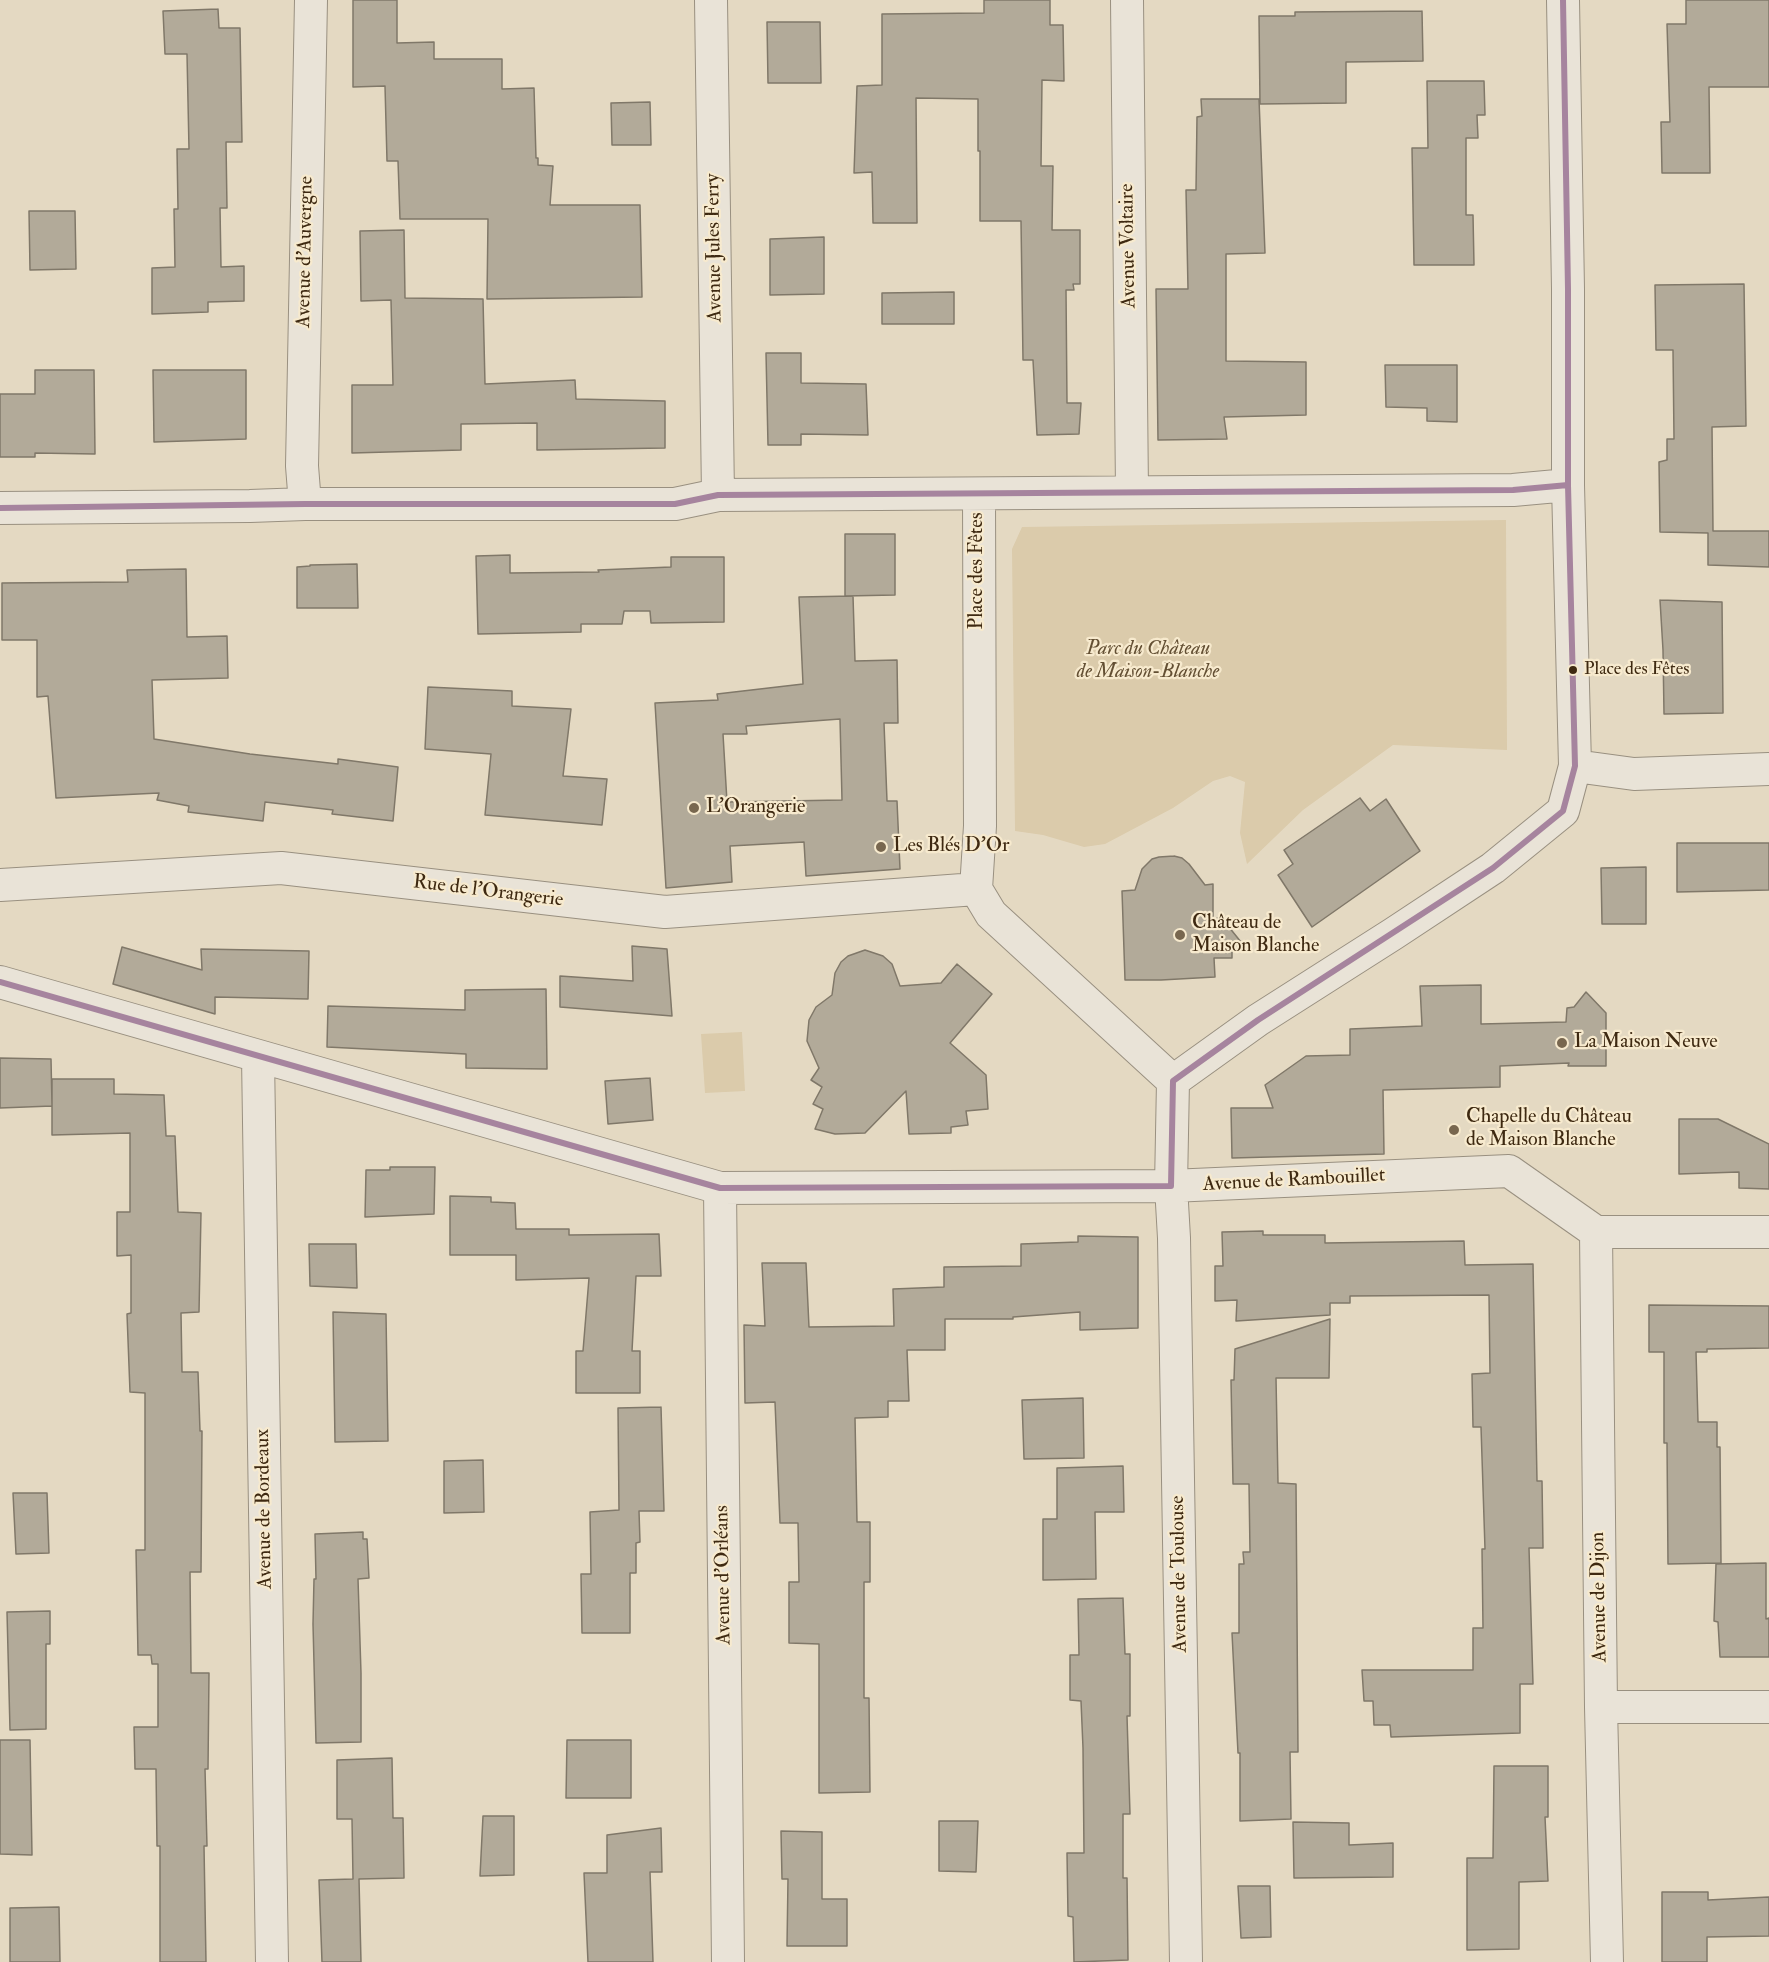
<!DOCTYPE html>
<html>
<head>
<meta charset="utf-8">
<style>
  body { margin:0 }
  canvas { display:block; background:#e4d9c2 }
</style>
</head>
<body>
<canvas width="1769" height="1962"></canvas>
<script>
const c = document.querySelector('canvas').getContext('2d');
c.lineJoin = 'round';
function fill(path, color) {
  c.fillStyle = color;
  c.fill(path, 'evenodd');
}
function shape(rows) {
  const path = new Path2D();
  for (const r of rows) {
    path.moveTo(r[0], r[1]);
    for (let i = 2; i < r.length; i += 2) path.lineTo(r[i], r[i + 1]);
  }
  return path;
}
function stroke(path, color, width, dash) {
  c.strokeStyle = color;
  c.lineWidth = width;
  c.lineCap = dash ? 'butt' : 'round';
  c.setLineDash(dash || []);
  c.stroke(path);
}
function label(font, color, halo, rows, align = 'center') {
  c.font = font + ' "IM FELL Double Pica",serif';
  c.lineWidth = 4.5;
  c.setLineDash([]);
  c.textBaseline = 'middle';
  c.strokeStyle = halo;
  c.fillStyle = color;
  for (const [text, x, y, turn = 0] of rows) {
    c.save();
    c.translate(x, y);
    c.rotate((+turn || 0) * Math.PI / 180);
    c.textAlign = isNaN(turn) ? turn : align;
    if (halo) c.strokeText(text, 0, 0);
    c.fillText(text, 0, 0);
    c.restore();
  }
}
fill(shape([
  [1506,520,1507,750,1393,745,1303,810,1247,864,1240,833,1245,782,1230,776,1213,781,1173,808,1105,844,1084,847,1043,835,1015,831,1012,549,1022,527],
  [742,1032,745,1091,705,1093,701,1034]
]), '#dbcbab');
const building = shape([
  [353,0,397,0,397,43,434,42,434,59,502,59,502,89,534,88,536,158,538,158,538,165,553,166,550,205,640,205,642,297,487,299,488,219,400,219,398,161,387,161,385,86,353,87,353,0],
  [984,0,1050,0,1050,25,1063,25,1064,81,1042,80,1041,166,1053,166,1052,230,1080,230,1080,284,1073,284,1074,290,1066,290,1067,403,1081,403,1079,434,1037,435,1033,360,1023,360,1021,221,980,221,980,151,978,151,978,99,916,98,917,223,873,223,872,172,854,173,857,86,882,85,882,14,984,13,984,0],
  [1686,0,1769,0,1769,87,1709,87,1710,173,1662,173,1661,122,1670,122,1667,24,1686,24,1686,0],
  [218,9,219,28,240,28,242,142,226,142,227,208,220,208,221,267,244,266,244,301,208,302,208,312,152,314,152,268,175,267,174,209,178,209,177,149,189,149,187,54,165,54,163,11,218,9],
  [1422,11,1423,61,1346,62,1346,103,1260,104,1259,16,1295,16,1295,12,1422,11],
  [767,22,820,22,821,83,768,83,767,22],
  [1427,81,1484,81,1485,115,1477,115,1478,138,1466,138,1466,215,1473,215,1474,265,1414,265,1412,148,1428,148,1427,81],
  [1201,99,1259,99,1265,253,1226,254,1226,361,1306,362,1306,415,1224,417,1227,439,1158,440,1156,289,1188,289,1186,190,1196,190,1197,117,1202,116,1201,99],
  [650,102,651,145,612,145,611,103,650,102],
  [29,211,75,211,76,269,30,270,29,211],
  [404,230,405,298,483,299,485,384,575,380,576,399,665,401,665,448,537,450,537,423,461,424,461,450,352,453,352,385,393,385,391,300,361,301,360,231,404,230],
  [824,237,824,294,770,295,770,239,824,237],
  [1744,284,1746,426,1712,427,1713,531,1769,531,1769,567,1708,565,1708,533,1660,532,1659,462,1667,460,1667,439,1674,439,1673,350,1656,350,1655,285,1744,284],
  [954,292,954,324,882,324,882,293,954,292],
  [766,353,801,353,801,383,866,384,868,435,801,434,801,445,768,445,766,353],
  [1385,365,1457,365,1457,422,1427,421,1427,408,1386,407,1385,365],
  [35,370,94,370,95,454,35,453,35,457,0,457,0,394,35,394,35,370],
  [153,370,246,370,246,439,154,442,153,370],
  [845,534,895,534,895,595,845,596,845,534],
  [510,555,510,573,599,572,598,570,671,567,671,557,724,557,724,622,651,623,650,611,624,611,622,624,581,624,581,632,478,634,476,556,510,555],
  [357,564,358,608,297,608,297,567,310,566,310,565,357,564],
  [186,569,187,637,227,636,228,678,152,680,154,739,250,754,338,764,338,759,398,767,393,821,332,814,333,810,265,802,263,821,188,812,189,806,157,800,159,793,56,798,48,696,37,697,37,640,2,640,2,583,128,582,127,570,186,569],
  [853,596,855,661,897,660,898,723,884,723,887,801,897,801,900,869,806,876,804,842,730,846,732,882,666,888,655,703,718,700,717,694,803,684,799,597,853,596],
  [840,719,842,800,727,802,723,734,747,734,746,726,840,719],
  [1660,600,1722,602,1723,713,1664,714,1663,650,1660,600],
  [428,687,512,691,512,706,571,709,563,776,607,779,602,825,485,815,491,754,425,749,428,687],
  [1360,798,1370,811,1386,799,1420,851,1312,927,1278,875,1293,864,1284,850,1360,798],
  [1677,843,1769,843,1769,890,1677,892,1677,843],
  [1174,856,1182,858,1189,864,1205,885,1213,884,1213,921,1220,916,1241,942,1232,949,1232,958,1214,958,1215,977,1161,980,1125,980,1122,891,1135,890,1142,869,1152,859,1159,857,1174,856],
  [1646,867,1646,924,1602,924,1601,868,1646,867],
  [632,946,667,949,672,1016,560,1007,560,976,633,981,632,946],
  [122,947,202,970,201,949,309,951,308,999,215,997,215,1014,113,984,122,947],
  [865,950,883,956,892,964,900,986,941,983,957,964,992,994,950,1043,986,1075,988,1109,966,1111,968,1125,951,1127,951,1133,909,1134,906,1091,865,1133,835,1134,815,1129,823,1109,813,1104,822,1087,811,1080,819,1068,807,1041,809,1020,816,1007,832,995,835,973,841,962,848,956,865,950],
  [1481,985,1481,1024,1566,1022,1567,1008,1574,1007,1586,992,1606,1013,1606,1066,1568,1066,1569,1063,1500,1066,1500,1087,1383,1090,1384,1154,1232,1158,1231,1108,1273,1108,1265,1085,1306,1056,1350,1055,1350,1029,1422,1026,1420,986,1481,985],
  [546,989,547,1069,466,1068,466,1054,327,1047,328,1006,465,1010,465,990,546,989],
  [0,1058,51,1059,52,1106,0,1108,0,1058],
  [650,1078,653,1120,608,1124,605,1081,650,1078],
  [52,1079,114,1079,114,1094,164,1095,166,1136,175,1136,178,1212,201,1213,199,1312,181,1313,182,1372,198,1372,200,1431,202,1431,201,1572,190,1572,191,1673,209,1673,208,1769,205,1769,207,1846,204,1846,206,1962,160,1962,160,1846,157,1846,156,1769,135,1769,134,1727,158,1727,158,1664,152,1664,151,1655,138,1655,136,1550,145,1550,145,1393,130,1392,127,1314,131,1313,131,1255,117,1256,117,1212,130,1212,130,1133,52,1135,52,1079],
  [1679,1119,1718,1119,1769,1144,1769,1189,1739,1188,1739,1172,1679,1174,1679,1119],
  [390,1167,435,1167,434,1214,365,1217,366,1170,390,1170,390,1167],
  [450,1196,491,1197,491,1202,515,1203,516,1229,569,1229,569,1235,659,1234,661,1276,636,1276,632,1351,640,1351,640,1393,576,1393,576,1351,583,1351,589,1278,516,1280,516,1255,450,1255,450,1196],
  [1263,1231,1263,1235,1325,1235,1325,1243,1464,1241,1465,1265,1533,1264,1537,1481,1542,1481,1543,1548,1529,1548,1533,1684,1520,1684,1520,1733,1391,1737,1390,1725,1374,1725,1373,1701,1364,1701,1362,1670,1473,1670,1473,1628,1483,1628,1482,1549,1485,1549,1481,1427,1473,1427,1472,1374,1490,1373,1489,1295,1350,1296,1350,1303,1330,1303,1330,1315,1236,1321,1237,1300,1215,1301,1215,1266,1223,1266,1222,1232,1263,1231],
  [1078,1236,1138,1237,1138,1328,1080,1330,1080,1312,1013,1317,1013,1319,945,1319,945,1350,907,1350,909,1401,888,1401,888,1417,855,1418,857,1522,870,1522,870,1582,864,1582,864,1698,869,1698,870,1792,819,1793,819,1644,789,1643,789,1582,799,1582,798,1523,780,1523,775,1402,745,1403,744,1325,765,1326,762,1263,806,1263,809,1327,894,1326,893,1289,944,1287,944,1267,1021,1266,1021,1244,1078,1242,1078,1236],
  [309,1244,356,1244,357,1288,310,1286,309,1244],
  [1649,1305,1769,1306,1769,1348,1707,1349,1707,1352,1696,1352,1698,1422,1717,1422,1717,1447,1720,1447,1721,1563,1668,1564,1667,1443,1664,1443,1664,1352,1649,1352,1649,1305],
  [333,1312,386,1314,388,1441,335,1442,333,1312],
  [1330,1319,1329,1378,1276,1378,1278,1483,1296,1484,1298,1752,1290,1752,1291,1819,1240,1821,1240,1753,1238,1753,1232,1633,1239,1633,1239,1564,1244,1564,1243,1552,1250,1552,1249,1484,1233,1484,1231,1380,1234,1380,1235,1349,1330,1319],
  [1083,1398,1084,1458,1024,1459,1022,1400,1083,1398],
  [661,1407,664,1511,639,1511,640,1542,636,1543,636,1573,630,1573,630,1633,582,1633,581,1574,591,1574,590,1512,619,1510,618,1408,661,1407],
  [483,1460,484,1512,444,1513,444,1461,483,1460],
  [1123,1466,1124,1512,1095,1512,1096,1579,1043,1580,1043,1519,1057,1519,1057,1468,1123,1466],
  [13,1493,47,1493,49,1553,16,1554,13,1493],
  [363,1532,363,1539,367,1539,369,1578,358,1579,361,1673,361,1742,316,1743,313,1624,314,1579,316,1579,315,1534,363,1532],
  [1766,1563,1766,1619,1769,1618,1769,1657,1720,1657,1718,1622,1714,1621,1716,1564,1766,1563],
  [1123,1598,1125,1654,1130,1654,1130,1716,1127,1716,1130,1814,1123,1814,1123,1878,1127,1878,1128,1960,1074,1962,1073,1917,1068,1916,1067,1853,1084,1853,1083,1748,1081,1701,1070,1700,1070,1655,1079,1655,1078,1599,1123,1598],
  [50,1611,50,1644,46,1644,46,1729,10,1730,7,1612,50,1611],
  [0,1740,30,1740,32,1855,0,1854,0,1740],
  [567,1740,631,1740,631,1798,566,1798,567,1740],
  [392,1758,393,1818,403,1818,404,1878,359,1879,361,1962,322,1962,319,1880,353,1879,352,1819,337,1819,337,1760,392,1758],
  [1494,1766,1548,1766,1548,1817,1545,1817,1548,1881,1519,1882,1519,1949,1467,1950,1467,1858,1493,1858,1494,1766],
  [483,1816,514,1816,514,1875,480,1876,483,1816],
  [939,1821,978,1821,976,1872,939,1871,939,1821],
  [1293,1822,1349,1823,1349,1845,1393,1843,1393,1877,1294,1878,1293,1822],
  [661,1828,662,1872,650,1872,653,1962,588,1962,584,1873,607,1873,607,1835,661,1828],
  [781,1831,822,1832,822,1899,847,1899,847,1946,787,1946,788,1879,782,1879,781,1831],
  [1238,1886,1270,1886,1271,1937,1241,1938,1238,1886],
  [1662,1892,1708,1892,1708,1900,1769,1897,1769,1936,1707,1937,1707,1962,1662,1962,1662,1892],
  [59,1907,60,1962,10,1962,10,1908,59,1907]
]);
fill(building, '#b2aa99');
stroke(building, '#807869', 1.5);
const street = shape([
  [711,0,718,495],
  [1127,0,1132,491],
  [979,495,980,826,976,889,991,914,1173,1081,1171,1186,1174,1238,1186,1962],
  [305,504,302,466,311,0],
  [0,508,250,506,305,504,675,504,718,495,1513,490,1568,485],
  [1575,766,1634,774,1769,769],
  [0,885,281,868,665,912,976,889],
  [0,982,720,1188,1171,1186,1509,1171,1596,1232,1769,1232],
  [258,1057,272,1962],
  [1173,1081,1258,1020,1393,934,1493,868,1563,811,1575,766,1568,485,1568,289,1563,0],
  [720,1188,728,1962],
  [1596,1232,1601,1707,1607,1962],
  [1601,1707,1769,1707]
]);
stroke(street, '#999080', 34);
stroke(street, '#e9e3d7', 32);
stroke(shape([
  [0,508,305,504,675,504,718,495,1513,490,1568,485],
  [0,982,720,1188,1171,1186,1173,1081,1258,1020,1493,868,1563,811,1575,766,1568,485,1568,289,1563,0]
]), '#a6849e', 6);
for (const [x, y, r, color] of [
  [1573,670,5,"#3e2911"],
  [694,808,6,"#78674f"],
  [881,847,6,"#78674f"],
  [1180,935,6,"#78674f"],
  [1562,1043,6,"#78674f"],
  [1454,1130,6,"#78674f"]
]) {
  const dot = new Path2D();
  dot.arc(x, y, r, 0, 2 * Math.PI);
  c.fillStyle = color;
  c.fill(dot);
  stroke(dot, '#f7eace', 2);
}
label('18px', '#3e2911', '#f7eace', [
  ["Place des Fêtes",1584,670]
], 'left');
label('20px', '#3e2911', '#f7eace', [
  ["Avenue Voltaire",1129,246,-91],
  ["Avenue Jules Ferry",715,248,-91],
  ["Avenue d'Auvergne",306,252,-89],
  ["Place des Fêtes",978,571,-90],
  ["Rue de l'Orangerie",488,892,7],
  ["Avenue de Rambouillet",1294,1181,-3],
  ["Avenue de Bordeaux",265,1509,-91],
  ["Avenue de Toulouse",1180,1574,-91],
  ["Avenue d'Orléans",724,1575,-91],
  ["Avenue de Dijon",1600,1597,-91]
]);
label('italic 20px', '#634f33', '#f7eace', [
  ["Parc du Château",1148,650],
  ["de Maison-Blanche",1148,673]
]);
label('20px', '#3e2911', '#f7eace', [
  ["L'Orangerie",706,808],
  ["Les Blés D'Or",893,847],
  ["Château de",1192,924],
  ["Maison Blanche",1192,947],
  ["La Maison Neuve",1574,1043],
  ["Chapelle du Château",1466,1118],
  ["de Maison Blanche",1466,1141]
], 'left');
</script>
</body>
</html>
